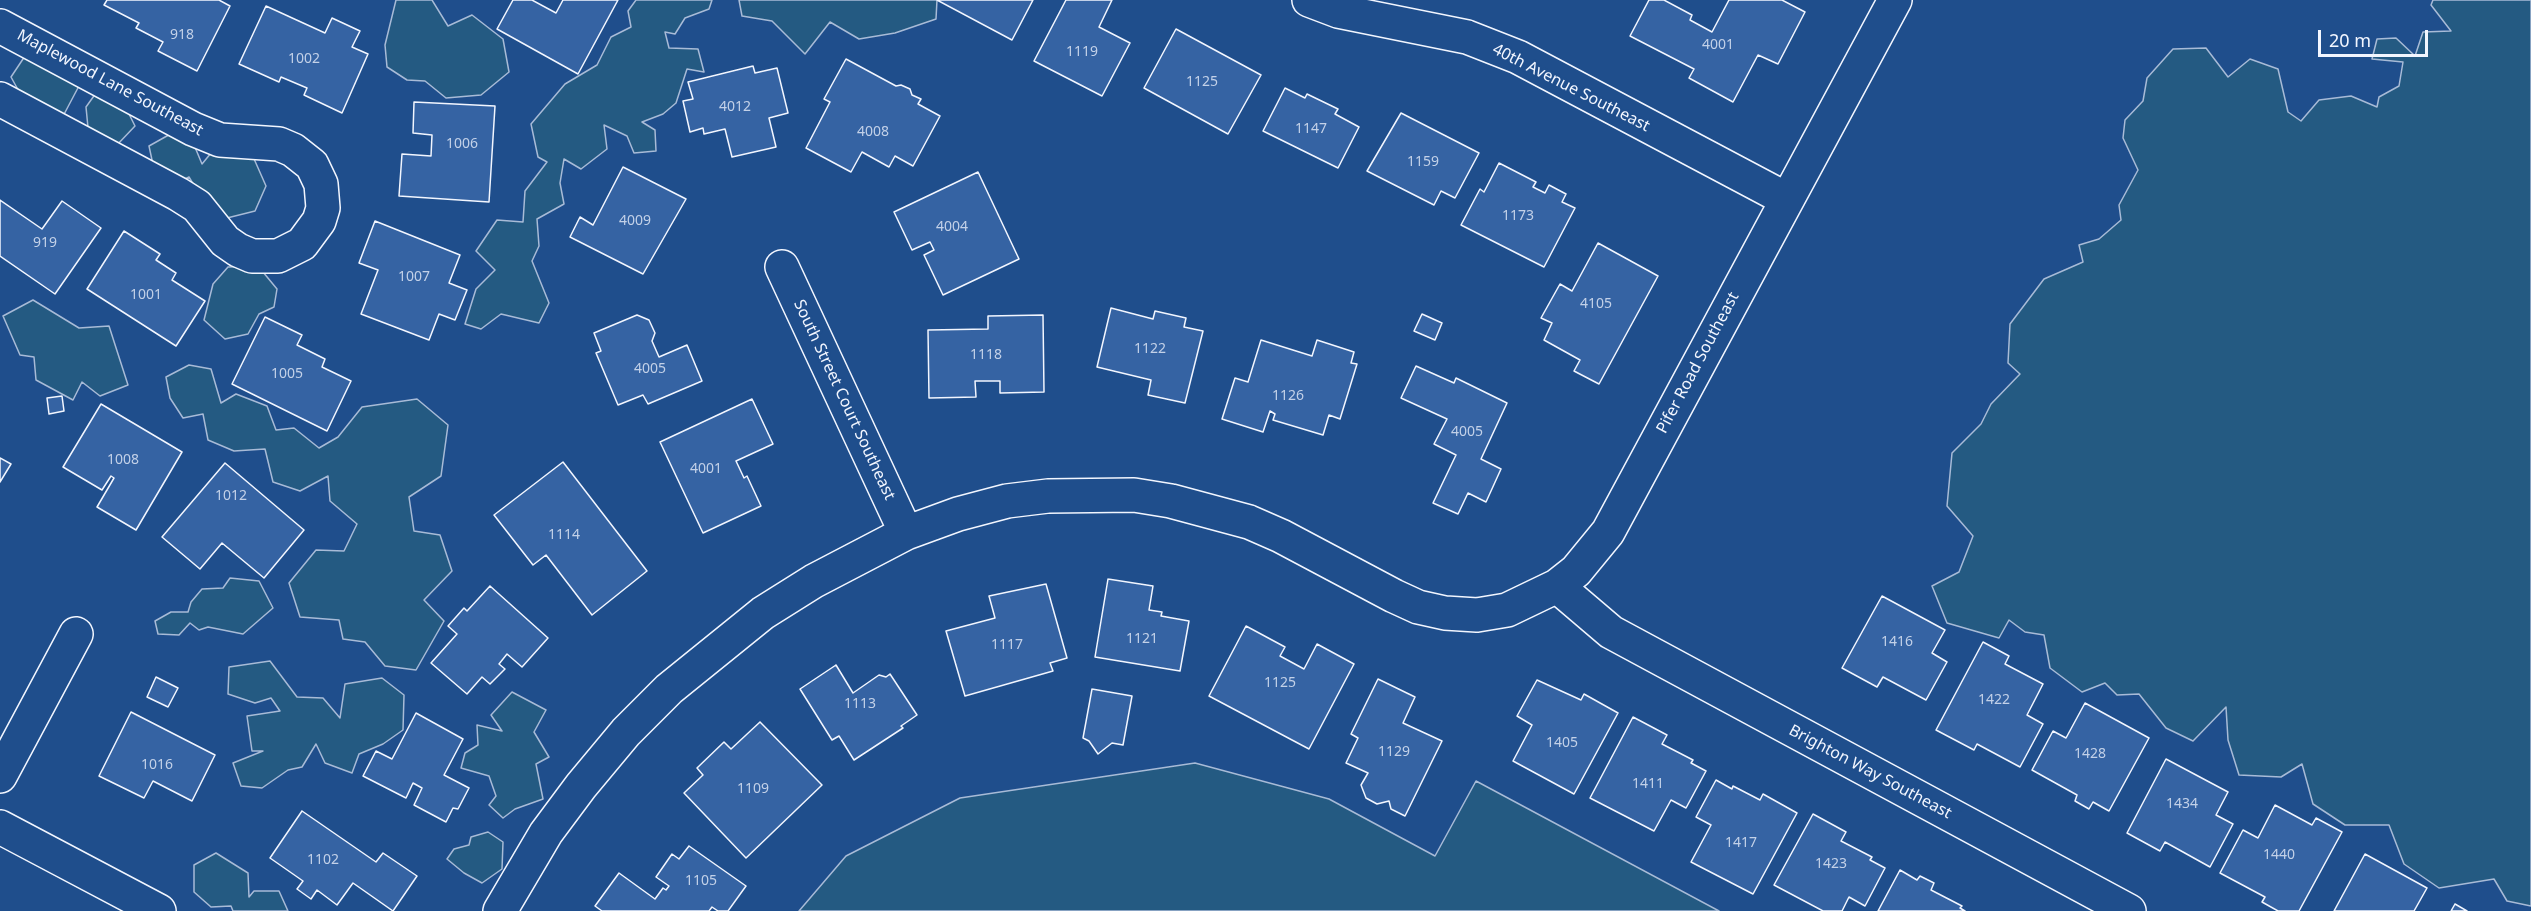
<!DOCTYPE html>
<html>
<head>
<meta charset="utf-8">
<style>
  body { margin:0 }
  #map { position:relative; width:2531px; height:911px; overflow:hidden; background:#1f4e8c; font-family:"Noto Sans",sans-serif }
  canvas { display:block }
  .scale { position:absolute; left:2318px; top:30px; width:110px; height:27px; box-sizing:border-box; border:3px solid #f2f6ff; border-top:0; padding-left:8px; font-size:18px; line-height:21px; white-space:nowrap; color:#f2f6ff; -webkit-text-stroke:4px #1f4e8c; paint-order:stroke }
</style>
</head>
<body>
<div id="map">
<canvas width="2531" height="911"></canvas>
<div class="scale">20 m</div>
</div>
<script>
const c = document.querySelector('canvas').getContext('2d');
c.lineJoin = 'round';
function fill(path, color) {
  c.fillStyle = color;
  c.fill(path, 'evenodd');
}
function shape(rows) {
  const path = new Path2D();
  for (const r of rows) {
    path.moveTo(r[0], r[1]);
    for (let i = 2; i < r.length; i += 2) path.lineTo(r[i], r[i + 1]);
  }
  return path;
}
function stroke(path, color, width, dash) {
  c.strokeStyle = color;
  c.lineWidth = width;
  c.lineCap = dash ? 'butt' : 'round';
  c.setLineDash(dash || []);
  c.stroke(path);
}
function label(font, color, halo, rows, align = 'center') {
  c.font = font + ' "Noto Sans",sans-serif';
  c.lineWidth = 4.5;
  c.setLineDash([]);
  c.textBaseline = 'middle';
  c.strokeStyle = halo;
  c.fillStyle = color;
  for (const [text, x, y, turn = 0] of rows) {
    c.save();
    c.translate(x, y);
    c.rotate((+turn || 0) * Math.PI / 180);
    c.textAlign = isNaN(turn) ? turn : align;
    if (halo) c.strokeText(text, 0, 0);
    c.fillText(text, 0, 0);
    c.restore();
  }
}
const green = shape([
  [396,0,432,0,448,26,472,15,503,39,509,72,481,95,446,98,425,81,407,80,387,67,385,45,396,0],
  [636,0,712,0,709,9,685,18,675,34,665,32,669,48,698,49,704,72,687,69,676,103,663,114,642,122,655,130,656,151,634,153,627,136,604,125,607,149,581,169,564,159,560,183,564,204,537,219,539,246,532,261,549,303,539,323,501,314,481,329,465,324,476,289,495,270,476,251,497,220,523,222,525,191,547,162,538,157,531,124,565,84,597,65,611,37,631,27,628,11,636,0],
  [739,0,937,0,936,19,895,33,859,39,830,22,805,54,772,21,742,16,739,0],
  [2433,0,2531,0,2531,906,2507,901,2494,879,2439,888,2404,864,2389,825,2345,825,2313,804,2302,764,2281,777,2239,775,2228,740,2226,707,2193,741,2166,728,2139,694,2117,695,2105,683,2082,692,2050,668,2044,635,2025,632,2009,620,1999,638,1947,623,1932,586,1959,572,1973,536,1947,506,1952,453,1981,424,1991,404,2020,374,2008,363,2010,324,2044,279,2083,262,2079,245,2099,239,2121,220,2119,205,2138,170,2123,138,2125,120,2143,101,2147,78,2173,49,2206,48,2228,77,2250,59,2278,69,2288,112,2301,121,2319,100,2351,96,2377,107,2379,97,2399,86,2403,62,2372,59,2377,39,2396,38,2415,56,2423,32,2451,31,2431,5,2433,0],
  [27,53,80,84,61,120,27,106,11,77,27,53],
  [96,93,120,96,135,126,116,146,89,138,86,107,96,93],
  [174,132,192,140,202,164,216,147,251,152,266,186,255,211,223,219,199,194,189,177,177,183,155,174,149,146,174,132],
  [258,266,277,289,274,307,259,314,248,334,225,339,204,320,213,284,228,267,258,266],
  [33,300,79,328,109,326,128,385,100,396,82,382,73,400,36,380,34,357,20,355,3,316,33,300],
  [189,365,211,369,221,403,236,394,267,406,276,430,294,428,319,448,338,437,362,407,417,399,448,425,441,476,409,497,414,531,440,535,452,571,424,600,444,621,416,670,385,666,365,642,343,639,339,620,300,617,289,583,316,550,344,551,357,524,330,501,328,476,300,491,273,482,265,449,234,451,208,440,203,414,183,418,170,398,166,377,189,365],
  [230,578,259,581,273,608,243,634,208,627,199,630,190,623,179,635,158,634,155,621,171,612,188,612,191,602,202,589,223,588,230,578],
  [270,661,297,697,323,698,340,718,345,684,382,678,404,695,403,730,383,744,359,754,352,773,325,763,316,744,302,767,288,770,262,788,241,786,233,763,263,751,252,751,247,716,280,711,271,698,255,703,228,694,229,667,270,661],
  [512,692,546,710,534,732,549,757,536,764,543,799,515,809,503,818,489,805,496,796,489,776,461,768,465,753,478,745,477,725,502,731,491,715,512,692],
  [1195,763,1329,799,1435,856,1476,781,1719,911,799,911,846,856,960,798,1195,763],
  [488,832,503,842,502,869,482,883,464,873,447,859,454,849,469,845,471,837,488,832],
  [216,853,248,873,249,897,254,891,279,891,288,911,233,911,231,906,211,907,194,892,194,865,216,853]
]);
fill(green, '#245a82');
stroke(green, '#a8bbd7', 1.5);
const building = shape([
  [107,0,219,0,230,6,197,71,158,51,163,42,136,28,139,23,104,5,107,0],
  [513,0,532,0,556,13,563,0,618,0,578,74,497,29,513,0],
  [937,0,1033,0,1012,40,937,0],
  [1066,0,1112,0,1099,27,1130,43,1102,96,1034,61,1066,0],
  [1649,0,1664,0,1692,15,1690,20,1712,32,1729,0,1782,0,1805,12,1778,64,1758,55,1733,102,1689,78,1694,69,1630,36,1649,0],
  [266,6,325,33,332,18,360,31,352,47,368,54,342,113,304,95,307,88,281,77,279,82,239,64,266,6],
  [1176,29,1261,75,1228,134,1144,88,1176,29],
  [846,59,896,86,901,85,910,89,912,95,921,99,918,104,940,116,913,166,895,156,889,167,862,152,851,172,806,148,830,102,824,99,846,59],
  [753,66,755,73,777,68,788,113,769,118,776,147,732,157,725,129,704,134,703,128,690,132,683,101,693,99,688,82,753,66],
  [1285,88,1305,98,1307,94,1338,109,1335,114,1359,127,1338,168,1263,131,1285,88],
  [414,102,495,106,489,202,399,196,402,154,431,156,432,135,413,133,414,102],
  [1401,113,1479,153,1455,198,1441,191,1434,205,1367,171,1401,113],
  [1499,163,1536,182,1533,187,1545,193,1549,185,1566,194,1562,202,1575,208,1544,267,1461,225,1480,189,1484,192,1499,163],
  [623,167,686,199,643,274,570,237,580,217,593,225,623,167],
  [978,172,1019,259,943,295,924,255,934,250,930,242,912,250,894,212,978,172],
  [0,200,42,229,62,201,101,228,55,294,0,256,0,200],
  [375,221,460,255,449,283,467,290,455,320,439,314,429,340,361,314,378,270,359,263,375,221],
  [124,231,160,254,156,260,176,273,172,280,205,301,176,346,87,289,124,231],
  [1598,243,1658,276,1599,384,1574,371,1580,360,1544,340,1552,323,1541,318,1560,284,1572,291,1598,243],
  [1111,308,1153,319,1155,311,1186,318,1184,327,1203,331,1185,403,1148,395,1151,380,1097,367,1111,308],
  [1422,314,1442,323,1435,340,1414,331,1422,314],
  [637,315,649,320,655,333,652,341,659,357,687,345,702,381,648,404,643,395,618,405,596,353,601,351,594,333,637,315],
  [1043,315,1044,392,1000,393,1000,381,975,381,976,397,929,398,928,330,988,329,988,316,1043,315],
  [265,317,302,335,297,345,325,359,322,367,351,381,327,431,232,384,265,317],
  [1261,340,1312,356,1317,340,1354,352,1351,363,1357,364,1340,419,1329,415,1323,435,1273,420,1275,414,1270,411,1263,432,1222,419,1235,378,1248,382,1261,340],
  [1416,366,1454,383,1456,378,1507,403,1481,459,1501,469,1486,502,1468,493,1458,514,1433,503,1456,455,1434,444,1447,419,1401,398,1416,366],
  [62,396,64,411,49,414,47,398,62,396],
  [752,399,773,444,736,461,744,478,747,476,761,506,703,533,660,442,752,399],
  [101,404,182,452,136,530,97,507,114,478,111,476,102,490,63,467,101,404],
  [0,458,11,464,0,482,0,458],
  [563,462,647,571,592,615,546,555,533,565,494,515,563,462],
  [225,463,304,530,264,578,222,543,200,569,162,537,225,463],
  [1108,579,1153,586,1149,610,1162,612,1161,616,1189,621,1180,671,1095,657,1108,579],
  [1046,584,1067,658,1050,663,1053,671,965,696,946,631,995,618,989,596,1046,584],
  [490,586,548,638,522,667,507,654,499,664,505,669,490,684,482,677,467,694,431,663,457,634,448,626,464,608,467,611,490,586],
  [1882,596,1945,630,1932,653,1947,662,1926,700,1883,677,1877,687,1842,668,1882,596],
  [1246,626,1285,647,1280,656,1304,669,1317,644,1354,664,1309,749,1209,696,1246,626],
  [1983,642,2009,656,2005,664,2043,684,2027,715,2043,724,2020,767,1977,744,1974,750,1936,730,1983,642],
  [836,665,853,693,879,675,886,677,890,674,917,715,901,726,903,728,854,760,839,736,832,740,800,689,836,665],
  [156,677,178,688,168,707,147,697,156,677],
  [1378,679,1415,697,1403,723,1442,741,1405,816,1391,809,1389,801,1377,804,1366,798,1361,785,1368,773,1346,763,1358,738,1351,734,1378,679],
  [1537,680,1581,700,1584,694,1618,713,1574,794,1513,761,1532,725,1517,716,1537,680],
  [1092,689,1132,696,1123,745,1112,743,1098,754,1089,741,1083,738,1092,689],
  [2085,703,2149,738,2109,811,2093,802,2089,809,2075,801,2077,795,2032,770,2053,731,2066,738,2085,703],
  [131,712,215,755,192,801,153,781,144,798,99,776,131,712],
  [416,713,463,739,444,775,469,788,458,809,453,808,446,822,414,805,422,788,413,783,406,798,363,776,376,751,392,759,416,713],
  [1633,717,1667,735,1662,744,1693,760,1691,763,1706,771,1686,808,1671,800,1654,831,1590,798,1633,717],
  [760,722,822,785,746,858,684,793,703,775,697,768,724,742,731,749,760,722],
  [2166,759,2228,792,2216,815,2233,824,2210,867,2165,842,2160,851,2127,833,2166,759],
  [1716,780,1732,789,1733,786,1760,800,1763,794,1797,813,1753,894,1691,862,1711,825,1696,817,1716,780],
  [2275,805,2312,825,2316,818,2342,832,2299,911,2278,911,2262,902,2265,897,2220,873,2243,830,2258,838,2275,805],
  [302,811,376,862,383,853,417,876,393,911,353,883,337,905,317,890,311,899,297,889,303,881,270,858,302,811],
  [1813,814,1846,832,1841,841,1872,857,1870,860,1885,868,1865,906,1849,897,1842,911,1823,911,1774,885,1813,814],
  [689,846,746,886,728,911,718,911,712,907,709,911,602,911,595,906,619,873,655,899,663,888,666,890,669,886,656,877,672,854,679,859,689,846],
  [2365,854,2427,888,2414,911,2334,911,2365,854],
  [1900,870,1917,880,1920,876,1934,883,1931,890,1962,906,1960,908,1965,911,1878,911,1900,870],
  [2455,904,2467,911,2451,911,2455,904]
]);
fill(building, '#3563a3');
stroke(building, '#f2f6ff', 1.5);
const minor = shape([
  [1309,0,1338,11,1467,37,1518,57,1786,199],
  [0,26,193,129,220,140,279,144,293,150,312,165,321,184,323,208,319,221,302,244,278,256,252,256,238,250,225,241,197,206,178,194,0,99],
  [782,267,906,533],
  [1557,586,1611,632,2129,911],
  [0,776,76,634],
  [0,827,159,911],
  [500,911,546,833,581,786,626,732,669,689,763,613,814,581,906,533,958,514,1007,501,1048,496,1134,495,1171,501,1249,522,1281,536,1394,596,1418,607,1445,613,1477,615,1507,610,1557,586,1576,571,1608,532,1895,0]
]);
stroke(minor, '#f2f6ff', 36);
stroke(minor, '#1f4e8c', 33);
label('14px', '#c3d1e8', null, [
  ["918",182,35],
  ["4001",1718,45],
  ["1119",1082,52],
  ["1002",304,59],
  ["1125",1202,82],
  ["4012",735,107],
  ["1147",1311,129],
  ["4008",873,132],
  ["1006",462,144],
  ["1159",1423,162],
  ["1173",1518,216],
  ["4009",635,221],
  ["4004",952,227],
  ["919",45,243],
  ["1007",414,277],
  ["1001",146,295],
  ["4105",1596,304],
  ["1122",1150,349],
  ["1118",986,355],
  ["4005",650,369],
  ["1005",287,374],
  ["1126",1288,396],
  ["4005",1467,432],
  ["1008",123,460],
  ["4001",706,469],
  ["1012",231,496],
  ["1114",564,535],
  ["1121",1142,639],
  ["1416",1897,642],
  ["1117",1007,645],
  ["1125",1280,683],
  ["1422",1994,700],
  ["1113",860,704],
  ["1405",1562,743],
  ["1129",1394,752],
  ["1428",2090,754],
  ["1016",157,765],
  ["1411",1648,784],
  ["1109",753,789],
  ["1434",2182,804],
  ["1417",1741,843],
  ["1440",2279,855],
  ["1102",323,860],
  ["1423",1831,864],
  ["1105",701,881]
]);
label('16px', '#f2f6ff', '#1f4e8c', [
  ["Maplewood Lane Southeast",110,83,28],
  ["40th Avenue Southeast",1571,88,27],
  ["Pifer Road Southeast",1698,363,-62],
  ["South Street Court Southeast",844,400,65],
  ["Brighton Way Southeast",1870,772,28]
]);
</script>
</body>
</html>
